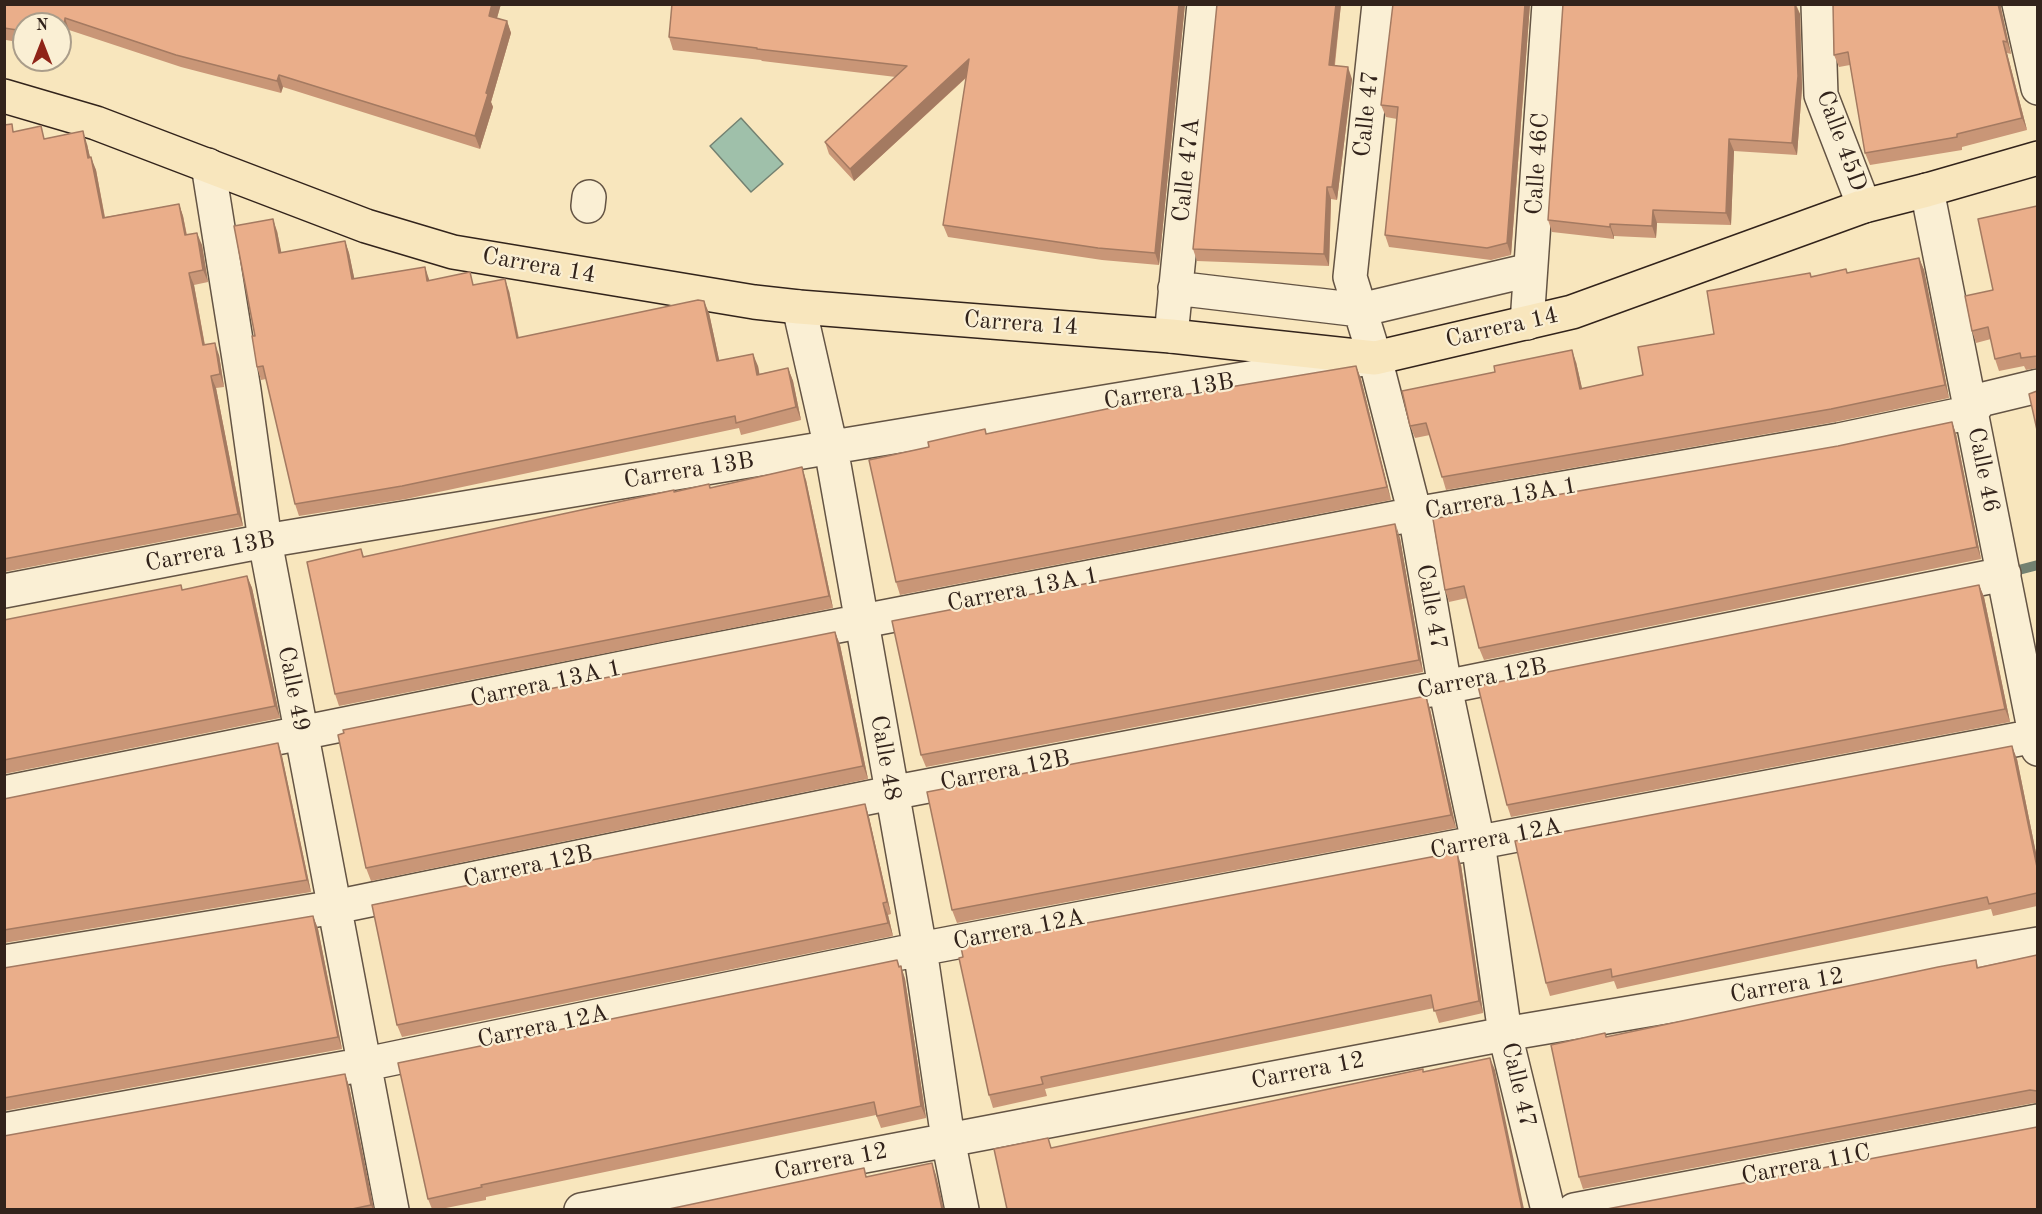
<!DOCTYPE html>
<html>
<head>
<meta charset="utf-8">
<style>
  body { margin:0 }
  #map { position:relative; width:2042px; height:1214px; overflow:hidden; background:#f8e6bd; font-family:"Old Standard TT",serif }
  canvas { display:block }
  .frame { position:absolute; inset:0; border:6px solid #32231b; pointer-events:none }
  .north { position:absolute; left:12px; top:12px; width:60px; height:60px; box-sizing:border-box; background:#faefd4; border:2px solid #aa9d8a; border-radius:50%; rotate:0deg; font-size:16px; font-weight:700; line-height:24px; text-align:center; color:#32231b }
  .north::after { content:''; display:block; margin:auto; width:21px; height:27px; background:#8f2418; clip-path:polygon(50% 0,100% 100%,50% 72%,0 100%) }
</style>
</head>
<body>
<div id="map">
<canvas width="2042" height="1214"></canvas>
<div class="frame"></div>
<div class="north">N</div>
</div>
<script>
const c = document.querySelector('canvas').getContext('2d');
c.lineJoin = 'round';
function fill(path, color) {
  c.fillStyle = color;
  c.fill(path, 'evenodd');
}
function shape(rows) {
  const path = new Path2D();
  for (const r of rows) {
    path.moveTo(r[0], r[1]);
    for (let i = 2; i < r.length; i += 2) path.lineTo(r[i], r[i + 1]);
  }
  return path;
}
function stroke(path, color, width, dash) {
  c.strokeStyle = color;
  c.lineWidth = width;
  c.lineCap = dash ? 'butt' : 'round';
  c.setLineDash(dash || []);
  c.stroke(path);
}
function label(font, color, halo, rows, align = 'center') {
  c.font = font + ' "Old Standard TT",serif';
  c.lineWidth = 4.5;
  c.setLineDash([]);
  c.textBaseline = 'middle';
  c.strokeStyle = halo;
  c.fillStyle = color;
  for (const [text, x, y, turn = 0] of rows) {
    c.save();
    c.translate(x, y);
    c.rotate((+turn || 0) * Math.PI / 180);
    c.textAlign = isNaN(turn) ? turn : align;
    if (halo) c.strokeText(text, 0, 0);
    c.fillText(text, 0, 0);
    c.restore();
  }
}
const water = shape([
  [741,118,783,164,751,192,710,146,741,118]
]);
fill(water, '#9fc0aa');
stroke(water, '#738171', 1.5);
stroke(shape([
  [2007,573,2038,565]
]), '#738171', 10);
const minor = shape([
  [1379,4,1350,277,1375,358,1415,514,1445,687,1478,842,1505,1034,1548,1210],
  [1818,4,1821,95,1864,206],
  [2019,4,2038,88],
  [208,165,244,390,265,541,392,1210],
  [1927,190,2038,749],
  [588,206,589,197],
  [1175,288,1360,310,1530,270],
  [799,307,831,448,920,949,948,1139,962,1210],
  [1527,323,1549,4],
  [1171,336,1204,4],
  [4,591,265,541,1358,360],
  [4,793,667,659,1415,514,1839,440,1972,412,1980,400,2038,386],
  [4,962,335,907,891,793,1445,687,2004,574],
  [4,1130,366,1064,920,949,2035,736],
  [581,1210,1505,1034,2038,944],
  [1574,1210,2038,1121]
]);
const major = shape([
  [4,96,96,123,366,226,453,252,754,302,799,307,1171,336,1375,358,1572,312,1864,206,1927,190,2038,158]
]);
stroke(minor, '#645444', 36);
stroke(major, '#32231b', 36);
stroke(minor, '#faefd4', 33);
stroke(major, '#f8e6bd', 33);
fill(shape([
  [4,4,501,4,497,18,507,21,511,33,491,102,493,107,480,149,283,87,281,93,181,67,69,30,67,46,60,45,60,24,24,24,24,43,6,40,5,37],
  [1185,4,1159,265,1102,260,948,237,943,225,966,78,854,181,829,154,825,142,896,77,762,61,761,60,673,50,669,37],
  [1217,4,1341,4,1335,65,1352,79,1337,200,1331,199,1329,266,1197,261,1193,249],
  [1530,4,1511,255,1491,260,1389,247,1385,235,1397,119,1386,117,1381,105],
  [1563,4,1796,4,1800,14,1802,88,1797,155,1734,151,1731,225,1657,223,1656,238,1614,236,1614,239,1552,232,1548,220],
  [1833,4,2001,4,2001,8,2011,54,2007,53,2027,130,1962,147,1962,150,1870,165,1865,153,1850,65,1839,67,1834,55],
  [4,125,14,131,46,139,87,144,90,158,96,170,105,217,179,204,183,216,187,235,202,245,208,282,194,285,205,345,219,355,224,387,216,388,243,526,4,572],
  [2037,203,2037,368,2026,370,2024,366,1999,371,1995,359,1991,339,1976,343,1972,331,2037,206],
  [277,231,281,253,345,241,349,253,354,278,429,281,475,285,509,291,519,338,709,313,719,360,758,366,759,374,788,368,793,381,801,420,741,435,739,428,406,499,299,516,295,504,266,379,261,380,257,367,255,336],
  [1919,258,1924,270,1949,398,1835,422,1446,490,1430,435,1415,438,1410,426,1576,362,1582,389,1643,375,1714,334,1810,273,1811,276,1848,273],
  [1356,366,1361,379,1391,500,900,595,896,582,987,434],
  [1952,422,1956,434,1981,559,1484,660,1479,648,1467,598,1449,602,1445,590,1838,446],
  [806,480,833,608,339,706,335,694,361,549,364,557,709,484,710,488],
  [1400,538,1423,672,926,767,921,755],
  [247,576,252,588,280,718,4,774,4,620,183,590],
  [1979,585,1984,597,2010,722,1511,817,1507,805],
  [835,632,840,645,868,779,371,881,366,868],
  [1426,696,1430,709,1456,828,957,923,952,910],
  [278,743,282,756,311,892,4,943,4,799],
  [2017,759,2037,858,2037,906,1993,916,1991,909,1617,989,1614,981,1550,996,1546,983],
  [865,804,869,817,891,914,888,915,893,936,402,1037,397,1025],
  [1461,865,1483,1013,1439,1023,1434,1008,1045,1089,1047,1096,993,1108,989,1095,963,957],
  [313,916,318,929,342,1049,4,1111,4,968],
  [2037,955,2037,1103,2034,1103,1583,1189,1579,1177,1605,1033,1607,1037,1976,960,1978,967],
  [897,960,899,967,901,966,905,979,926,1118,881,1128,876,1115,486,1197,486,1200,441,1209,432,1209,428,1199],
  [345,1074,349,1086,374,1209,4,1209]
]), '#c99677');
fill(shape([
  [492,4,501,4,494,28,489,16],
  [1179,4,1185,4,1159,265,1155,253],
  [1336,4,1341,4,1333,77,1329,65],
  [1525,4,1530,4,1511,255,1507,243],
  [1795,4,1800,14,1802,88,1797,155,1792,143],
  [1998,4,2001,4,2001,8,2011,54,2007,42],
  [65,18,69,30,67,46,63,34],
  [507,21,511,33,491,102,493,107,480,149,475,136,486,93],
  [2003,41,2007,53,2027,130,2022,118],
  [969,59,973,71,854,181,850,169],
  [1348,67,1352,79,1337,200,1332,187],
  [279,75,283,87,281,93,277,81],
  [83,131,87,144,93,170,88,158],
  [1729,139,1734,151,1731,225,1726,213],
  [91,157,96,170,107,230,103,218],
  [1327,187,1331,199,1329,266,1324,254],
  [179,204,183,216,189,248,185,235],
  [1653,210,1657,223,1656,238,1652,226],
  [273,219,277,231,284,265,279,253],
  [1610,224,1614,236,1614,239,1610,227],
  [197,233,202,245,208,282,203,270],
  [345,241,349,253,357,291,352,279],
  [1919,258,1924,270,1949,398,1945,385],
  [425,267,429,279,432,293,427,281],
  [189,273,194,285,207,358,203,345],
  [505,279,509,291,521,351,517,338],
  [704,301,709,313,722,373,717,361],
  [215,343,219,355,224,387,220,374],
  [1572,350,1576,362,1585,401,1580,389],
  [753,354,758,366,762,387,757,375],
  [1356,366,1361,379,1391,500,1387,487],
  [788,368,793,381,801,420,796,407],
  [211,376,216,388,243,526,238,514],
  [1952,422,1956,434,1981,559,1977,547],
  [802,467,806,480,833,608,829,596],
  [1396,525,1400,538,1423,672,1419,660],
  [247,576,252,588,280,718,275,706],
  [1979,585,1984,597,2010,722,2005,709],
  [835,632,840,645,868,779,863,766],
  [1426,696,1430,709,1456,828,1451,815],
  [278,743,282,756,311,892,307,880],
  [2012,746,2017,759,2037,858,2037,867],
  [865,804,869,817,891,914,887,902],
  [1457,852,1461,865,1483,1013,1479,1001],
  [883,903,888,915,893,936,888,923],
  [313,916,318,929,342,1049,338,1037],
  [897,960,901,972,901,966,905,979,926,1118,921,1106],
  [1490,1058,1495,1070,1524,1209,1522,1209],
  [345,1074,349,1086,374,1209,373,1209,371,1205],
  [932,1163,936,1175,944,1209,942,1209]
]), '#a47a61');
const building = shape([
  [4,4,492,4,489,16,507,21,486,93,488,94,475,136,279,75,277,81,176,55,65,18,63,34,60,33,60,24,24,24,24,31,4,28,4,4],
  [672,4,1179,4,1155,253,1098,248,943,225,969,59,850,169,825,142,907,66,757,49,757,48,669,37,672,4],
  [1217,4,1336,4,1329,65,1348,67,1332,187,1327,187,1324,254,1193,249,1217,4],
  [1393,4,1525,4,1507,243,1487,248,1385,235,1398,107,1381,105,1393,4],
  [1563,4,1795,4,1798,76,1792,143,1729,139,1726,213,1653,210,1652,226,1610,224,1610,227,1548,220,1563,4],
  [1833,4,1998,4,2007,42,2003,41,2022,118,1957,134,1957,137,1865,153,1848,52,1834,55,1833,4],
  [12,124,13,132,41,126,44,139,83,131,88,158,91,157,103,218,179,204,185,235,197,233,203,270,189,273,203,345,215,343,220,374,211,376,238,514,4,559,4,125,12,124],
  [2037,203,2037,356,2021,358,2020,353,1995,359,1988,327,1972,331,1965,296,1993,290,1978,219,2037,206,2037,203],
  [273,219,279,253,345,241,352,279,425,267,427,281,470,272,473,285,505,279,517,338,698,300,704,301,717,361,753,354,757,375,788,368,796,407,736,423,735,416,402,486,295,504,263,366,257,367,252,336,255,336,234,226,273,219],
  [1919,258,1945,385,1831,409,1442,477,1426,423,1410,426,1402,391,1495,372,1494,366,1572,350,1580,389,1643,375,1638,347,1714,334,1707,291,1810,273,1811,277,1846,269,1847,273,1919,258],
  [1356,366,1387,487,896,582,869,460,929,447,928,442,985,429,986,434,1140,402,1356,366],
  [2037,391,2037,430,2029,394,2037,391],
  [1952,422,1977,547,1479,648,1464,586,1445,590,1433,519,1453,515,1452,513,1838,446,1952,422],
  [802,467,829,596,335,694,307,562,361,549,363,557,674,490,674,492,709,484,710,488,802,467],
  [1395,524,1419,660,921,755,892,621,1395,524],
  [247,576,275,706,4,760,4,620,181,585,182,590,247,576],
  [1979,585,2005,709,1507,805,1478,686,1979,585],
  [835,632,863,766,366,868,338,735,344,733,343,730,835,632],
  [1426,696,1451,815,952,910,927,792,1426,696],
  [278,743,307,880,4,930,4,799,278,743],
  [2012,746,2037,867,2037,893,1989,904,1987,897,1612,977,1611,969,1546,983,1515,841,2012,746],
  [865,804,887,902,883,903,888,923,397,1025,372,905,865,804],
  [1457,852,1479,1001,1434,1011,1431,995,1041,1077,1043,1084,989,1095,959,958,963,957,961,947,1457,852],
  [313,916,338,1037,4,1098,4,968,313,916],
  [2037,955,2037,1091,2030,1090,1579,1177,1551,1045,1605,1033,1606,1037,1938,967,1976,960,1977,968,2037,955],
  [897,960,899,967,901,966,921,1106,877,1116,874,1102,481,1185,482,1187,428,1199,398,1063,897,960],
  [1490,1058,1522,1209,1007,1209,994,1149,1048,1138,1051,1148,1423,1069,1423,1072,1490,1058],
  [345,1074,371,1205,352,1209,4,1209,4,1136,345,1074],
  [2037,1127,2037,1209,1607,1209,2037,1127],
  [932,1163,942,1209,669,1209,864,1168,866,1177,932,1163]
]);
fill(building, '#eaae8a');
stroke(building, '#a47a61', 1.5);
label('24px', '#32231b', '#faefd4', [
  ["Calle 47",1367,114,-84],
  ["Calle 45D",1841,141,70],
  ["Calle 46C",1538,164,-86],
  ["Calle 47A",1187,170,-84],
  ["Carrera 14",539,266,10],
  ["Carrera 14",1021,324,4],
  ["Carrera 14",1502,328,-13],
  ["Carrera 13B",1169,392,-9],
  ["Calle 46",1983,470,79],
  ["Carrera 13B",689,471,-9],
  ["Carrera 13A 1",1501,499,-10],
  ["Carrera 13B",210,552,-11],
  ["Carrera 13A 1",1023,590,-11],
  ["Calle 47",1431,607,80],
  ["Carrera 12B",1482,679,-11],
  ["Carrera 13A 1",546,684,-12],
  ["Calle 49",293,689,79],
  ["Calle 48",885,758,80],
  ["Carrera 12B",1005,771,-11],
  ["Carrera 12A",1496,839,-11],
  ["Carrera 12B",528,867,-12],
  ["Carrera 12A",1019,930,-11],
  ["Carrera 12",1787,986,-10],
  ["Carrera 12A",543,1027,-12],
  ["Carrera 12",1308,1071,-11],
  ["Calle 47",1518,1085,77],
  ["Carrera 12",831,1162,-11],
  ["Carrera 11C",1806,1165,-11]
]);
</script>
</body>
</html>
